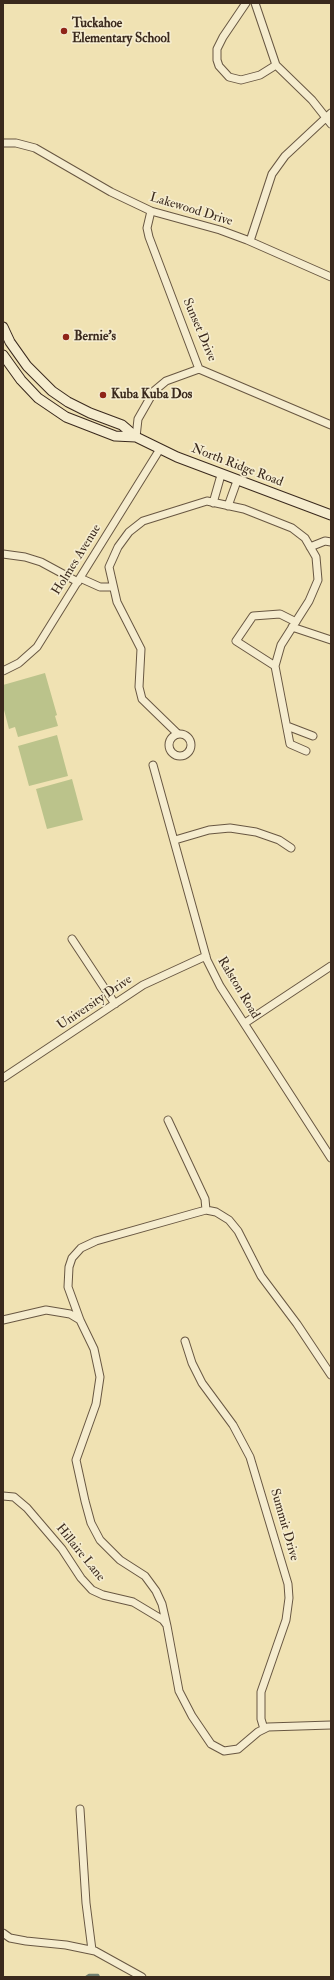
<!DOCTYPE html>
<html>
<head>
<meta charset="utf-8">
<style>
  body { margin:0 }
  #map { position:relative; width:334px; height:1980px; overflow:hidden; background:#f0e2b3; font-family:"IM FELL Double Pica",serif }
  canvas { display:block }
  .frame { position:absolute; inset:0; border:4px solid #3a291d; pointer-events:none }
</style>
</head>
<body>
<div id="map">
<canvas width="334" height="1980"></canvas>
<div class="frame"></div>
</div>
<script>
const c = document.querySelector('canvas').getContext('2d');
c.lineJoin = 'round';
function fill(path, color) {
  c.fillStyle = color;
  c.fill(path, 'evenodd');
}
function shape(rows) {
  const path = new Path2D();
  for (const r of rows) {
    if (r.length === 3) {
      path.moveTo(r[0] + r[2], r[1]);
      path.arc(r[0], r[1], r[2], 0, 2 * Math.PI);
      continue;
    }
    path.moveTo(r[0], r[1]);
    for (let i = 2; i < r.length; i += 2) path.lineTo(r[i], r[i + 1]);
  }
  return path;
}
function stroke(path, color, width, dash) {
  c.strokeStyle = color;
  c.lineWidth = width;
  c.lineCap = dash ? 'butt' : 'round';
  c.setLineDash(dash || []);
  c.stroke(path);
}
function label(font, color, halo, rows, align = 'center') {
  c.font = font + ' "IM FELL Double Pica",serif';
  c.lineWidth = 3.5;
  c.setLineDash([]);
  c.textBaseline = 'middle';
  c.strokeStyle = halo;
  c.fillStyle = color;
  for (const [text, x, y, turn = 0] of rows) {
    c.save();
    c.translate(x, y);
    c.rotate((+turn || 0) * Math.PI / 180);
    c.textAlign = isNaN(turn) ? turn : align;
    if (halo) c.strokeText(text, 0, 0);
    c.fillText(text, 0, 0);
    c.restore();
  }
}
fill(shape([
  [45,673,57,715,55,716,58,726,18,737,15,727,9,729,3,706,3,685],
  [57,735,68,776,29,786,18,746],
  [72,779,83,820,47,829,36,789]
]), '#bbc38b');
stroke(shape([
  [86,1977,89,1975,98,1975,99,1977]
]), '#748272', 2.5);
const minor = shape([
  [246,3,223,37,217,49,217,60,219,66,229,77,241,80,260,75,276,65],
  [255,3,276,65,312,100,331,124],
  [3,143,16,143,35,148,111,192,151,211,220,230,247,240,331,277],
  [151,211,147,228,149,237,199,369],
  [250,241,272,174,285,156,331,113],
  [199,369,331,425],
  [136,437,138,419,154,391,166,381,199,369],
  [213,503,221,475],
  [228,506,237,481],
  [310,547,325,541,331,542],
  [3,554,25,557,41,562,78,582],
  [80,578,100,587,113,587],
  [292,627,331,640],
  [275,666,236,641,253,616,280,614,296,622],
  [3,671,19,663,37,647,160,449],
  [287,726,313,736],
  [180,745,11],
  [178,734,142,699,139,687,141,649,117,602,109,567,118,547,129,532,143,521,207,501,244,509,292,528,305,538,316,557,318,580,309,601,281,645,275,666,290,744,306,751],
  [153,765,207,960,220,986,331,1158],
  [175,840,209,830,230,828,256,832,279,840,291,848],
  [72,939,115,1004],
  [245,1023,331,966],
  [3,1078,143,985,206,956],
  [168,1120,205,1199,206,1210],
  [3,1320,46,1310,70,1314,80,1320],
  [185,1341,192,1363,202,1383,233,1425,250,1457,288,1584,289,1598,286,1620,261,1692,261,1719,264,1729],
  [331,1375,297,1324,261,1276,238,1231,229,1220,216,1212,206,1210,195,1213,96,1241,81,1248,72,1258,69,1267,68,1287,80,1320,94,1349,100,1377,96,1404,76,1460,85,1501,91,1523,100,1540,120,1560,145,1576,156,1591,162,1604,167,1626,179,1691,192,1716,211,1744,224,1751,238,1749,258,1732,268,1727,331,1725],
  [3,1496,14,1497,27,1508,62,1549,81,1578,92,1590,103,1595,133,1602,163,1620,166,1624],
  [80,1809,86,1903,92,1950],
  [3,1933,10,1938,26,1941,66,1945,95,1951,142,1977]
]);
const secondary = shape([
  [3,327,10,342,27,366,52,391,68,402,90,413,122,425,136,437,177,457,331,515],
  [3,355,21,380,38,398,66,417,115,436,136,437]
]);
stroke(minor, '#685742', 9);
stroke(secondary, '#3a291d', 11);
stroke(minor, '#f5ecce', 7);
stroke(secondary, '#f5ecce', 9);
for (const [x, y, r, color] of [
  [64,31,4,"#8f2418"],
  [66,337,4,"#8f2418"],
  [103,395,4,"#8f2418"]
]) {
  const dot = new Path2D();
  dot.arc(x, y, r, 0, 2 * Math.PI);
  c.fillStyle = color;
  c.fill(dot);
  stroke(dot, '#f5ecce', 1.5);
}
label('bold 13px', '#3a291d', '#f5ecce', [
  ["Tuckahoe",72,24],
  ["Elementary School",72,39],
  ["Bernie's",74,337],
  ["Kuba Kuba Dos",111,395]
], 'left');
label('13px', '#3a291d', '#f5ecce', [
  ["Lakewood Drive",191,210,17],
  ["Sunset Drive",199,330,67],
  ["North Ridge Road",237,466,21],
  ["Holmes Avenue",77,560,-58],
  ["Ralston Road",238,988,59],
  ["University Drive",95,1003,-34],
  ["Summit Drive",284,1525,74],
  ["Hillaire Lane",80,1553,51]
]);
</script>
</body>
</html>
